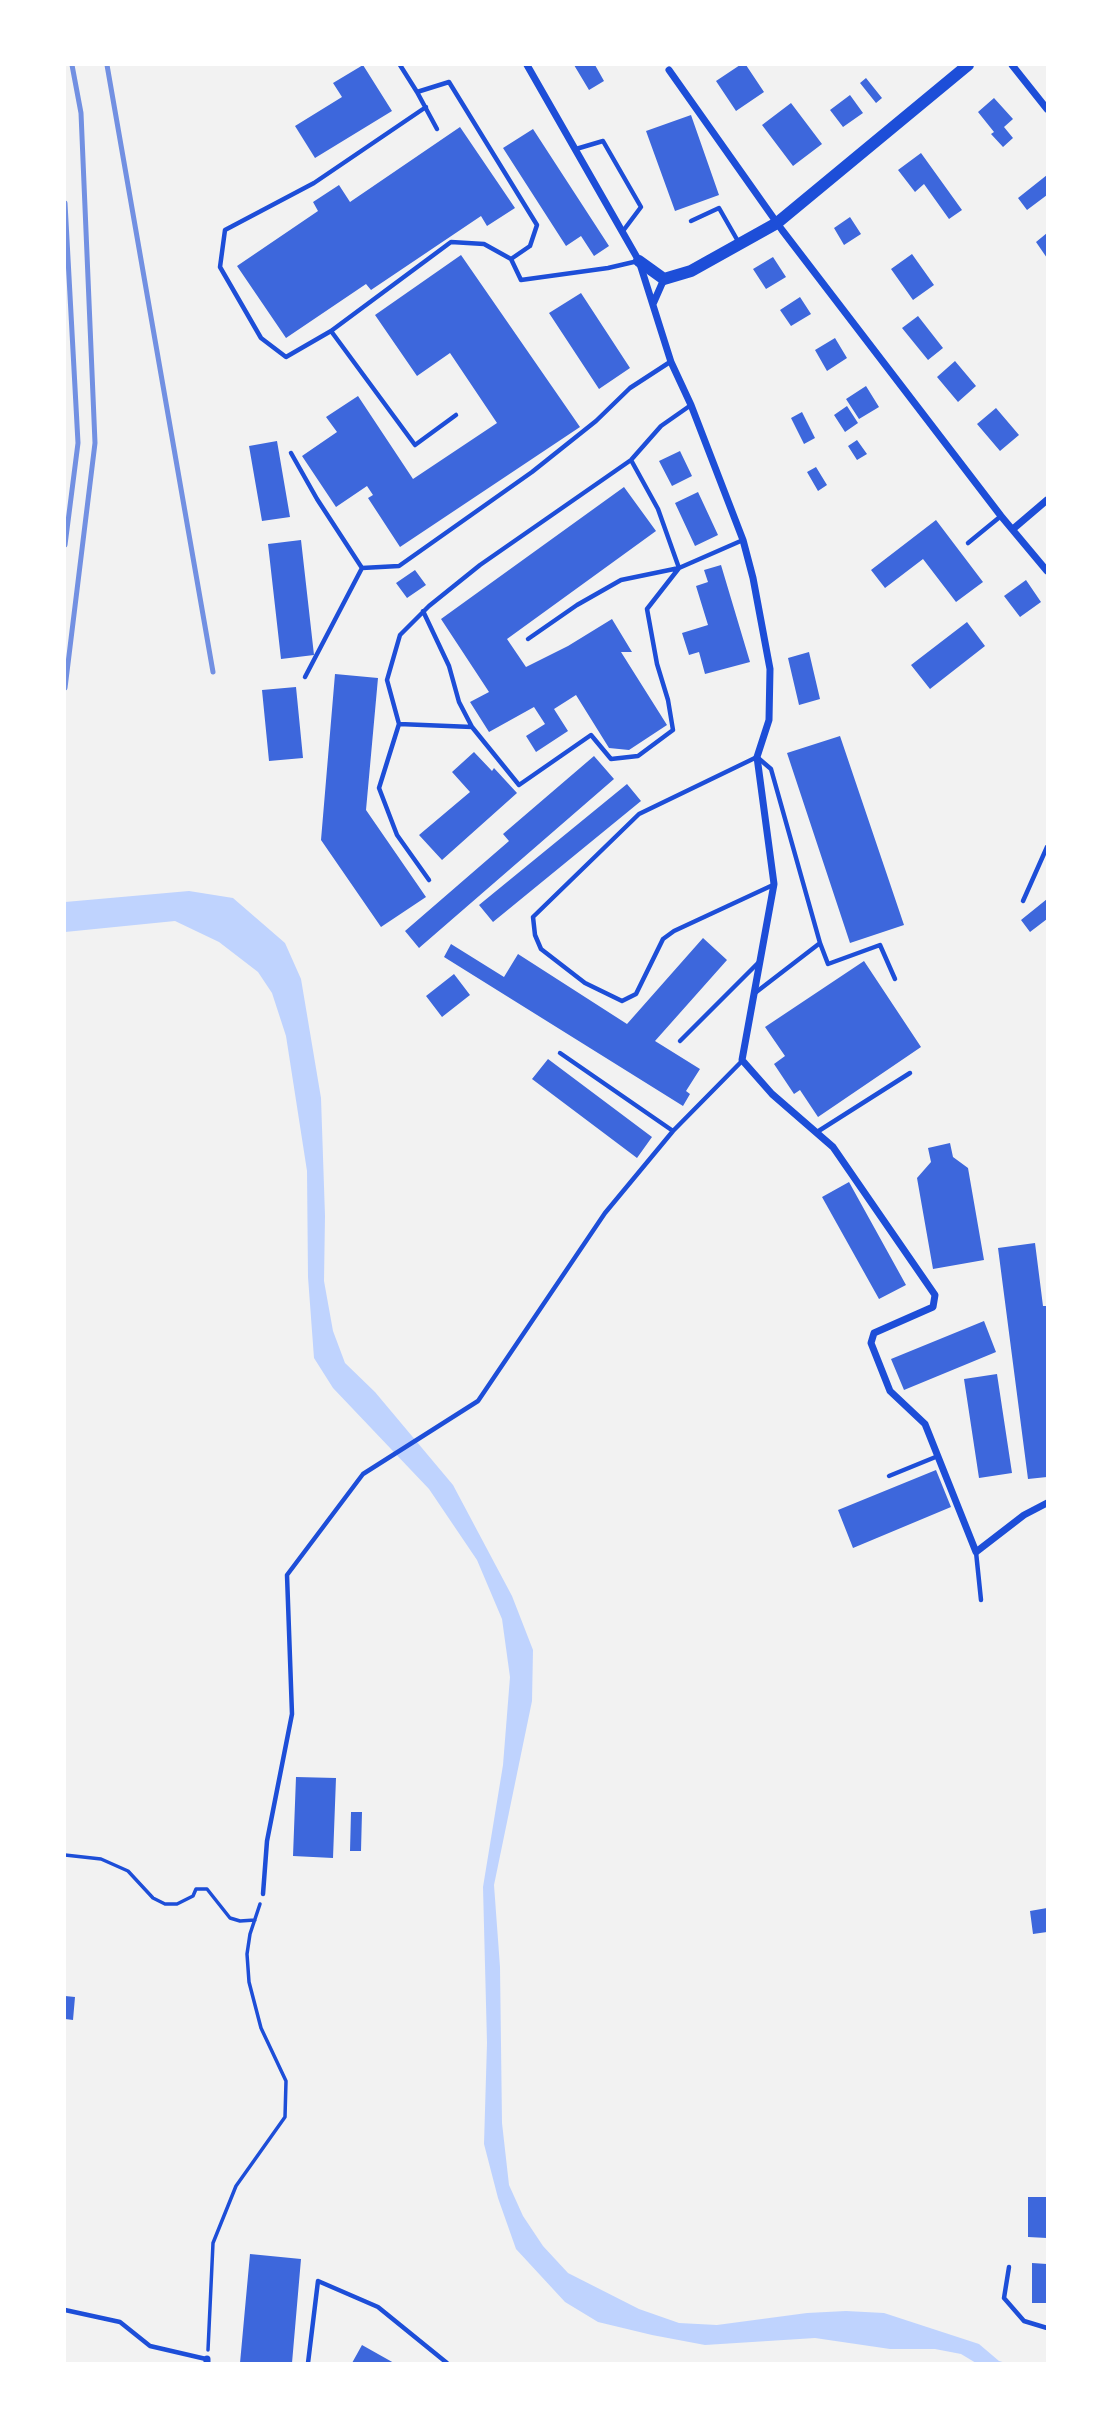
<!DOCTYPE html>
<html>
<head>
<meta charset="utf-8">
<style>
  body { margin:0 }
  #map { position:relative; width:1112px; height:2428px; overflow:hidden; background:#f2f2f2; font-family:"Crimson Pro",serif }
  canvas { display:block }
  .frame { position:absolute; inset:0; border:66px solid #fff; pointer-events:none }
</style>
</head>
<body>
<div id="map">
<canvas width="1112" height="2428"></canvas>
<div class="frame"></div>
</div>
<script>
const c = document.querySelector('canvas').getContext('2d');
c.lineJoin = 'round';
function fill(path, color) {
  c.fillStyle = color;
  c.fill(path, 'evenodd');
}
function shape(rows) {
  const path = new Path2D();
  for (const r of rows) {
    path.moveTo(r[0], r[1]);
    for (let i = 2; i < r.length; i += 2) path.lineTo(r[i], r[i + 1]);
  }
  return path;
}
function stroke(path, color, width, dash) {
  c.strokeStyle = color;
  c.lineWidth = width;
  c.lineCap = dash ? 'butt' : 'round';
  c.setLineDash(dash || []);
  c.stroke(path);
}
fill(shape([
  [189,891,233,898,285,943,301,979,321,1098,325,1216,324,1281,333,1331,345,1363,375,1392,453,1485,512,1596,533,1650,532,1701,494,1885,500,1967,502,2123,509,2185,523,2216,543,2246,568,2273,639,2309,679,2323,717,2325,807,2313,846,2311,884,2313,979,2344,999,2361,1006,2363,976,2363,961,2354,935,2349,890,2349,815,2338,705,2345,652,2335,598,2322,565,2302,516,2249,498,2198,484,2144,487,2043,483,1887,503,1765,510,1677,502,1619,477,1560,429,1489,333,1388,314,1358,308,1277,307,1171,286,1036,272,993,258,972,219,942,175,921,65,932,65,902]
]), '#bfd3fe');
fill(shape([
  [363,65,392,111,315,158,295,126,342,97,333,83],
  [574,65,595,65,604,81,589,90],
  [740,65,746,65,764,92,736,111,716,81],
  [866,78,882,98,876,103,860,83],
  [850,95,863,113,843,127,830,110],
  [994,98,1013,119,1004,127,1013,138,1003,147,991,134,994,132,978,112],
  [791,103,822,144,793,166,762,125],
  [691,115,719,195,675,211,646,131],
  [460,127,515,208,487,226,481,216,371,290,366,284,286,338,237,266,318,211,313,202,339,185,350,202],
  [533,129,609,246,594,256,581,236,566,246,503,148],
  [921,153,962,210,949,219,924,184,915,192,898,170],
  [1047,175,1047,195,1027,210,1018,198],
  [850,217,861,234,844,245,834,228],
  [1047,233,1047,258,1036,242],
  [912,254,934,285,913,300,891,269],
  [461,255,580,427,400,547,368,498,373,495,367,486,336,507,302,456,337,432,326,417,358,396,413,479,497,423,450,353,417,376,375,315],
  [773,257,786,277,766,289,753,269],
  [581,293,630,368,599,389,549,313],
  [800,297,811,314,791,326,780,310],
  [918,316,943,348,928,360,902,328],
  [835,338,847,358,827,371,815,350],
  [955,361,976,386,958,402,937,377],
  [866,386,879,407,859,419,846,399],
  [847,406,858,423,845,432,834,415],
  [996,408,1019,435,1000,451,977,424],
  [802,412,815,438,804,444,791,418],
  [857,440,867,454,857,460,848,446],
  [277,441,290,517,262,521,249,446],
  [680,451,692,476,672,486,659,461],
  [816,467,827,485,818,491,807,472],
  [624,487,656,531,507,639,526,667,568,646,612,619,632,652,621,652,667,725,629,750,609,748,576,695,554,709,568,731,536,752,526,736,545,724,534,707,489,732,470,702,489,692,441,619],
  [698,492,718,535,695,546,675,503],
  [936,520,983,582,956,602,923,559,885,588,871,570],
  [301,540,314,655,281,659,268,544],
  [721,565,750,662,705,674,699,652,689,655,682,633,708,625,696,586,708,582,704,570],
  [415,570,426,585,407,598,396,583],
  [1026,580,1041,602,1020,617,1004,596],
  [967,622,985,646,930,689,911,665],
  [809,652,820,699,799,705,788,658],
  [335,674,378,678,366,810,426,897,381,927,321,840],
  [296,687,303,758,269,761,262,690],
  [840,736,904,925,850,943,787,753],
  [474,752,492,771,494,768,517,793,442,860,419,835,470,792,452,772],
  [594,756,614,779,419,948,405,931,509,841,503,834],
  [627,784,641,801,493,922,479,905],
  [1047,899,1047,919,1030,932,1021,920],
  [703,938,727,960,655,1041,700,1069,686,1091,690,1094,683,1106,444,957,451,944,504,977,518,954,627,1024],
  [864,961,921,1047,818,1117,800,1090,794,1094,774,1064,785,1056,765,1027],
  [454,974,470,995,442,1017,426,996],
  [548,1059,652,1137,637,1158,532,1079],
  [950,1143,953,1157,968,1168,984,1260,933,1269,917,1178,931,1162,928,1148],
  [849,1182,906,1285,879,1299,822,1197],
  [1035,1243,1043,1306,1047,1306,1047,1477,1028,1479,998,1248],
  [984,1321,996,1352,904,1390,891,1359],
  [997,1374,1012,1473,979,1478,964,1379],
  [936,1470,951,1507,853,1548,838,1510],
  [296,1777,336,1778,333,1858,293,1856],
  [351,1812,362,1812,361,1851,350,1851],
  [1047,1908,1047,1932,1033,1934,1030,1911],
  [65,1996,75,1997,73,2020,65,2019],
  [1028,2197,1047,2197,1047,2238,1028,2237],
  [250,2254,301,2259,292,2363,240,2363],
  [1032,2263,1047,2264,1047,2303,1032,2303],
  [362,2345,394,2363,352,2363]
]), '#3d67dc');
stroke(shape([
  [65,1855,101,1859,128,1871,153,1898,165,1904,177,1904,193,1896,196,1889,207,1889,230,1918,240,1921,255,1920],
  [208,2350,213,2243,236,2186,285,2117,286,2081,261,2028,249,1982,247,1954,250,1934,260,1904]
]), '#1d4ed8', 3.5);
stroke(shape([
  [400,65,417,92,449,82,537,225,530,246,511,259,521,280,608,268,638,261],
  [417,92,437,129],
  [426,107,314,183,225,230,220,267,261,338,286,357,331,331,451,242,484,244,511,259],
  [576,149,603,141,641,207,623,231],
  [691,221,719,208,739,243],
  [331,331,415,445,456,415],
  [291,453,317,499,362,568],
  [968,543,1001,516],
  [423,611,449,666,459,702,472,727],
  [528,639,577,605,621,580,679,568,658,509,631,460],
  [305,677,362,568,399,566,532,472,596,421,630,388,670,362],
  [399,724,387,680,400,635,429,606,480,565,631,460,661,426,691,405],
  [429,880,397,835,379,788,399,724,472,727,519,785,591,735,611,759,638,756,673,730,668,700,657,664,647,609,679,568,743,540],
  [1023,901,1047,847],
  [820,943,828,964,880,945,895,979],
  [755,993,820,943,771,769,757,757,639,814,533,917,535,935,541,949,585,983,622,1001,636,994,663,939,674,931,773,885],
  [680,1041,759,962],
  [560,1053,673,1131],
  [817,1132,910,1073],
  [889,1476,938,1456],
  [976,1552,981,1600],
  [263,1894,267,1841,292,1714,287,1575,363,1474,478,1401,605,1213,673,1131,742,1061],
  [1009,2267,1004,2298,1024,2321,1047,2328],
  [65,2310,120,2322,150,2346,206,2359],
  [308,2363,318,2281,378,2307,447,2363]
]), '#1d4ed8', 4.5);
stroke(shape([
  [527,65,639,261,671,362,691,405,743,540,753,578,770,669,769,720,757,757,774,884,742,1060,772,1094,833,1147,935,1295,933,1307,874,1333,871,1343,890,1391,925,1424,976,1552,1024,1515,1047,1503],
  [1012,65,1047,109],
  [669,70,782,230,1001,516,1047,571],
  [653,304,664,279],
  [1013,529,1047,500],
  [207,2363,207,2359]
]), '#1d4ed8', 7);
stroke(shape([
  [639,261,664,279,691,271,777,223,968,65]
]), '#1d4ed8', 12);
stroke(shape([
  [107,65,213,672],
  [65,203,78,443,65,545],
  [65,688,95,443,81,113,72,65]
]), '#7290e2', 5);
</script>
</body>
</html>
